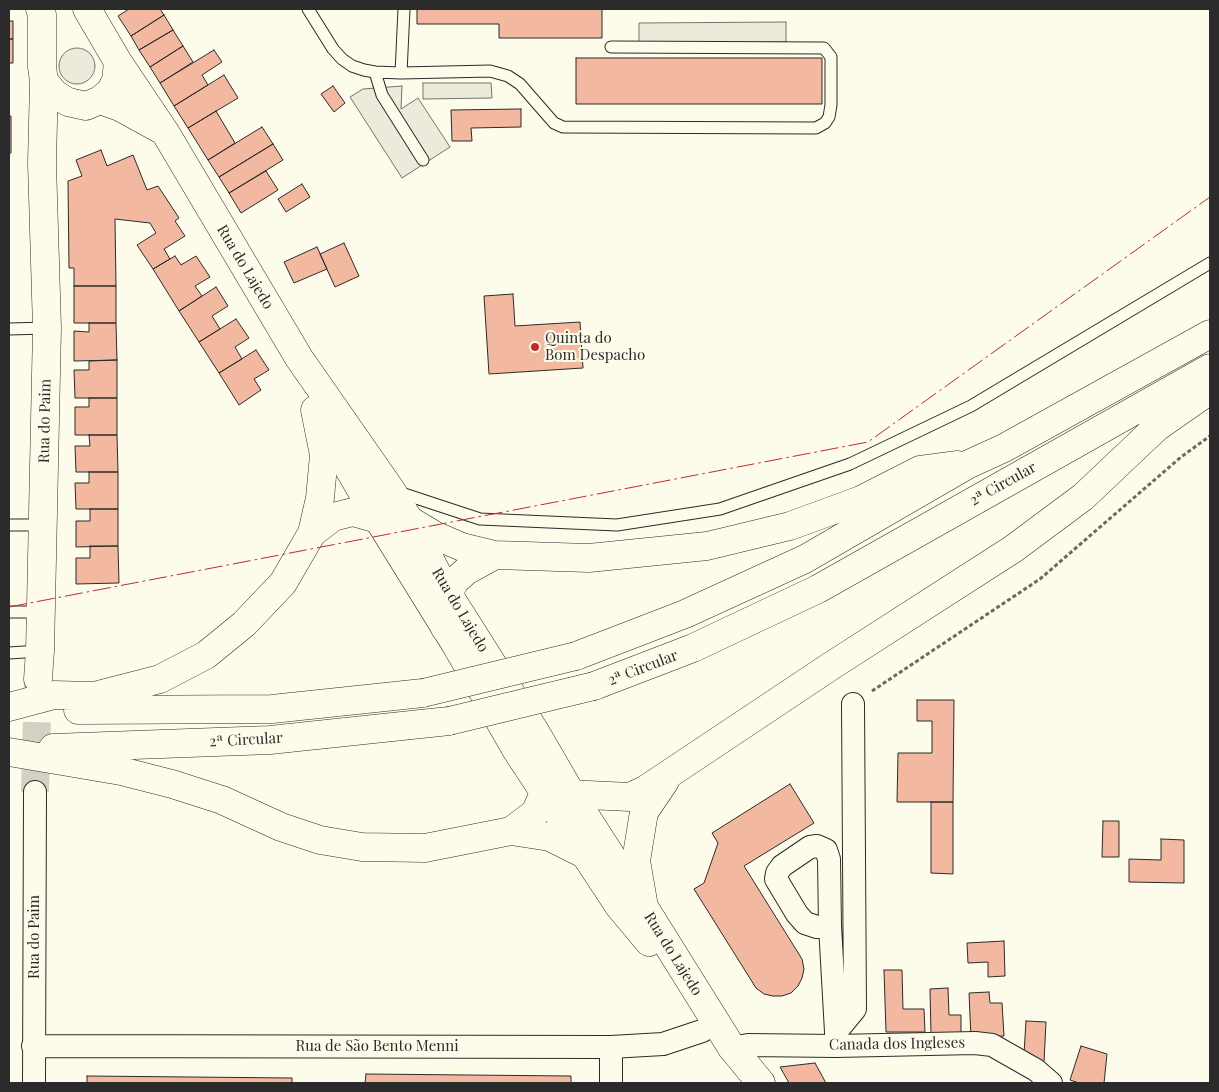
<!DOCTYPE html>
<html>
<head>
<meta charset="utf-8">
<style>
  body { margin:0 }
  #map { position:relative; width:1219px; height:1092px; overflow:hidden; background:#fdfbea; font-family:"Playfair Display",serif }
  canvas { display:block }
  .frame { position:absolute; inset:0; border:10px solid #2b2b2b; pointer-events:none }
</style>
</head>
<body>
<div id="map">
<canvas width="1219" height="1092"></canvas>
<div class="frame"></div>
</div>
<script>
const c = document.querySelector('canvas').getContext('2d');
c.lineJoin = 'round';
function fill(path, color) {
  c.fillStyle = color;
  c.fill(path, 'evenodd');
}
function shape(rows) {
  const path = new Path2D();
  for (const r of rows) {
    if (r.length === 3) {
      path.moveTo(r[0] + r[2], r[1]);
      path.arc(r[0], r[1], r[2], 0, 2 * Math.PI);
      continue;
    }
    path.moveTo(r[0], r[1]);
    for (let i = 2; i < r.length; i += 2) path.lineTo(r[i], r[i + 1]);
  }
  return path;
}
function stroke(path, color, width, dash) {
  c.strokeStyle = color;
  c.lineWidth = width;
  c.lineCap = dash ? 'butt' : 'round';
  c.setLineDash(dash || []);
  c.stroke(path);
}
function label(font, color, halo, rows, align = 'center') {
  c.font = font + ' "Playfair Display",serif';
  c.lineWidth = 4;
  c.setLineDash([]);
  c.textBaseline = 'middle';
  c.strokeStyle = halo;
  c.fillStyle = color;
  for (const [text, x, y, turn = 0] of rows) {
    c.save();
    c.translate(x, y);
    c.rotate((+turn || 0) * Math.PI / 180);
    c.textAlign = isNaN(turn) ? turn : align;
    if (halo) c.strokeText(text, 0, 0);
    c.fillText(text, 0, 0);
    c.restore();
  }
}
const green = shape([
  [77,66,18]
]);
fill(green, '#ecebdb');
stroke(green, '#74746e', 1);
const parking = shape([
  [786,22,786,42,639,44,639,23,786,22],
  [423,83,491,83,492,98,423,99,423,83],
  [402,86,401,109,418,98,450,147,402,178,350,97,363,89,402,86]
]);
fill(parking, '#eceadb');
stroke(parking, '#74746e', 1);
const building = shape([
  [129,9,160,9,164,15,131,36,118,16,129,9],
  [417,9,602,9,602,38,499,38,499,24,417,24,417,9],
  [164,15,173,30,139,50,131,36,164,15],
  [9,21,13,21,13,39,9,39,9,21],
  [173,30,183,46,150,67,139,50,173,30],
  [9,39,13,39,13,63,9,63,9,39],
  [183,46,193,62,160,83,150,67,183,46],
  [214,50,222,62,202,75,208,85,174,106,160,83,214,50],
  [576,58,822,58,822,104,576,104,576,58],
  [224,75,238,98,188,128,174,106,224,75],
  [333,86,345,103,334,112,321,94,333,86],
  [521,109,521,127,471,128,472,141,452,141,451,110,521,109],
  [216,111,235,143,208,160,188,128,216,111],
  [9,116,11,116,11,153,9,153,9,116],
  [262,127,273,144,219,177,208,160,262,127],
  [273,144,283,160,229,193,219,177,273,144],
  [101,150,107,166,133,155,147,190,158,186,179,218,175,221,185,236,164,249,170,259,153,269,137,245,156,233,150,223,115,219,116,286,74,286,74,268,69,268,68,181,82,176,76,160,101,150],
  [266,171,278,190,241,213,229,193,266,171],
  [302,184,310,197,286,212,278,199,302,184],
  [344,243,359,276,335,287,320,254,344,243],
  [317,247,327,269,294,283,284,262,317,247],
  [175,256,181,265,196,256,210,277,195,286,202,296,179,311,153,269,175,256],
  [74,286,116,286,116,323,74,323,74,286],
  [216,287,228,306,212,316,220,329,199,342,179,311,216,287],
  [513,294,515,326,580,322,583,368,489,374,484,296,513,294],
  [236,319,249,338,235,347,242,359,219,373,199,342,236,319],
  [89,323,116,323,117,360,74,361,74,331,89,332,89,323],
  [256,350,269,370,254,379,261,390,239,405,219,373,256,350],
  [117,360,117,398,75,398,74,370,89,370,89,361,117,360],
  [89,398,117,398,117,435,75,435,75,407,89,407,89,398],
  [89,435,117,435,118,472,76,472,75,446,90,446,89,435],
  [89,472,118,472,118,509,76,509,75,483,89,483,89,472],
  [90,509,118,509,118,546,76,547,76,521,90,521,90,509],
  [90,546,118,546,119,583,76,584,76,558,90,558,90,546],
  [917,700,954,700,953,802,897,802,898,753,932,753,932,721,917,721,917,700],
  [790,784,814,823,744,866,802,959,804,969,802,978,798,986,791,993,782,996,773,996,764,994,756,988,694,889,704,883,718,843,712,833,790,784],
  [931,802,953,802,953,874,931,873,931,802],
  [1103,821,1119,821,1119,857,1102,857,1103,821],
  [1161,839,1184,840,1184,883,1129,882,1129,859,1161,860,1161,839],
  [1004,941,1005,976,988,977,988,962,968,963,967,943,1004,941],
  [884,970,902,970,903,1009,924,1009,925,1032,886,1032,884,970],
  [948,988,949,1015,961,1015,961,1033,931,1034,930,989,948,988],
  [989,992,990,1003,1002,1003,1004,1036,971,1038,969,993,989,992],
  [1026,1021,1046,1022,1044,1062,1024,1054,1026,1021],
  [1081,1046,1107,1054,1104,1083,1079,1083,1070,1080,1081,1046],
  [815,1063,826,1083,789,1083,780,1067,815,1063],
  [366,1074,571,1076,571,1083,365,1083,366,1074],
  [87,1076,292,1078,292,1083,87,1083,87,1076]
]);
fill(building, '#f2b8a0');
stroke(building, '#2b2b2b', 1);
stroke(shape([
  [35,792,38,679]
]), '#d3d1c4', 28, [28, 14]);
const lane = shape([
  [308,9,333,49,342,59,352,66,364,70,375,72,401,73,490,71,508,76,520,84,554,123,563,127,816,128,825,123,829,117,831,105,831,57,824,48,611,47],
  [375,72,382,95,423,160],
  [401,73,404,9],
  [9,329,47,328],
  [398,492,480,519,617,525,720,509,850,464,971,406,1210,263],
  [9,525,43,525],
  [9,612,41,612],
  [9,653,40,651]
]);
const street = shape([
  [830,926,829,859,826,850,817,846,810,847,782,866,777,873,776,879,797,914,805,923,817,927,830,926,836,1032,836,1046],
  [836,1032,855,1009,853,704],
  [33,1046,611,1047,663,1044,702,1031,716,1023],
  [611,1047,611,1083],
  [732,1048,748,1045,836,1046,975,1043,992,1045,1036,1070,1051,1083],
  [34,1083,35,792]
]);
const secondary = shape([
  [40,9,42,15,42,67,44,81,55,94,68,102,86,106,100,100,110,92,116,81,118,62],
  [87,9,118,62,165,132,299,358,391,490,409,520,448,594,536,733,572,795,644,907,732,1048,761,1083],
  [100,100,120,107,160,129],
  [317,414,378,519,456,645,517,751,619,906,649,942],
  [38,679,40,651,47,328,42,163,44,81]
]);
const highway = shape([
  [409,520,434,535,462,547,495,555,589,558,707,546,790,526,861,500,920,470,958,465],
  [312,533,333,517,353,512,378,519,431,562],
  [445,628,448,594,455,581,466,571,495,555],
  [576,656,685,614,805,559,969,464,1004,448,1210,334],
  [594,686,693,648,818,589,1210,368],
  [9,707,54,695,94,696,160,679,206,655,244,624,283,583,312,533,320,498,324,455,315,410],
  [78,710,272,709,423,693],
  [53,748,270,740,449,721],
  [9,752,121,771,172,784,222,800,281,827,320,840,362,847,425,848,511,831,535,813,551,778,551,759],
  [546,793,630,797,645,790,831,666,1013,549,1083,497,1157,427,1210,390],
  [511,831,550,837,588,856],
  [644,907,636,861,644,812,665,781]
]);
stroke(lane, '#2b2b2b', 13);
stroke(street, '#2b2b2b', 24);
stroke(secondary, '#2b2b2b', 29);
stroke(highway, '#2b2b2b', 29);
stroke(shape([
  [872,691,1040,579,1181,457,1210,436]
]), '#6a6964', 3, [4, 2.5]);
stroke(lane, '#fdfbea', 11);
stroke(street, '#fdfbea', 22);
stroke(secondary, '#fdfbea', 28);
stroke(highway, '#fdfbea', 28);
const highwayBridge = shape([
  [423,693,576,656],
  [449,721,594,686]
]);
stroke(highwayBridge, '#2b2b2b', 29, []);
stroke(highwayBridge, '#fdfbea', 28);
stroke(shape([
  [9,607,868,442,1210,197]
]), '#c62828', 1, [18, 4, 2.5, 4]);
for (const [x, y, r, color] of [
  [535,347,5,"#c62828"]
]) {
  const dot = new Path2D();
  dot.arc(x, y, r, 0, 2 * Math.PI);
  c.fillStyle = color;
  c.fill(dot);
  stroke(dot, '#fdfbea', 2);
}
label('15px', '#2b2b2b', '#fdfbea', [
  ["Rua do Lajedo",245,267,59],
  ["Rua do Paim",45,421,-89],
  ["2ª Circular",1003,484,-29],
  ["Rua do Lajedo",460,610,59],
  ["2ª Circular",643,668,-21],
  ["2ª Circular",246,740,-3],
  ["Rua do Paim",34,937,-90],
  ["Rua do Lajedo",673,954,58],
  ["Canada dos Ingleses",897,1044,-1],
  ["Rua de São Bento Menni",377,1046]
]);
label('15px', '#2b2b2b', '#fdfbea', [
  ["Quinta do",545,338],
  ["Bom Despacho",545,355]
], 'left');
</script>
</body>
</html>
